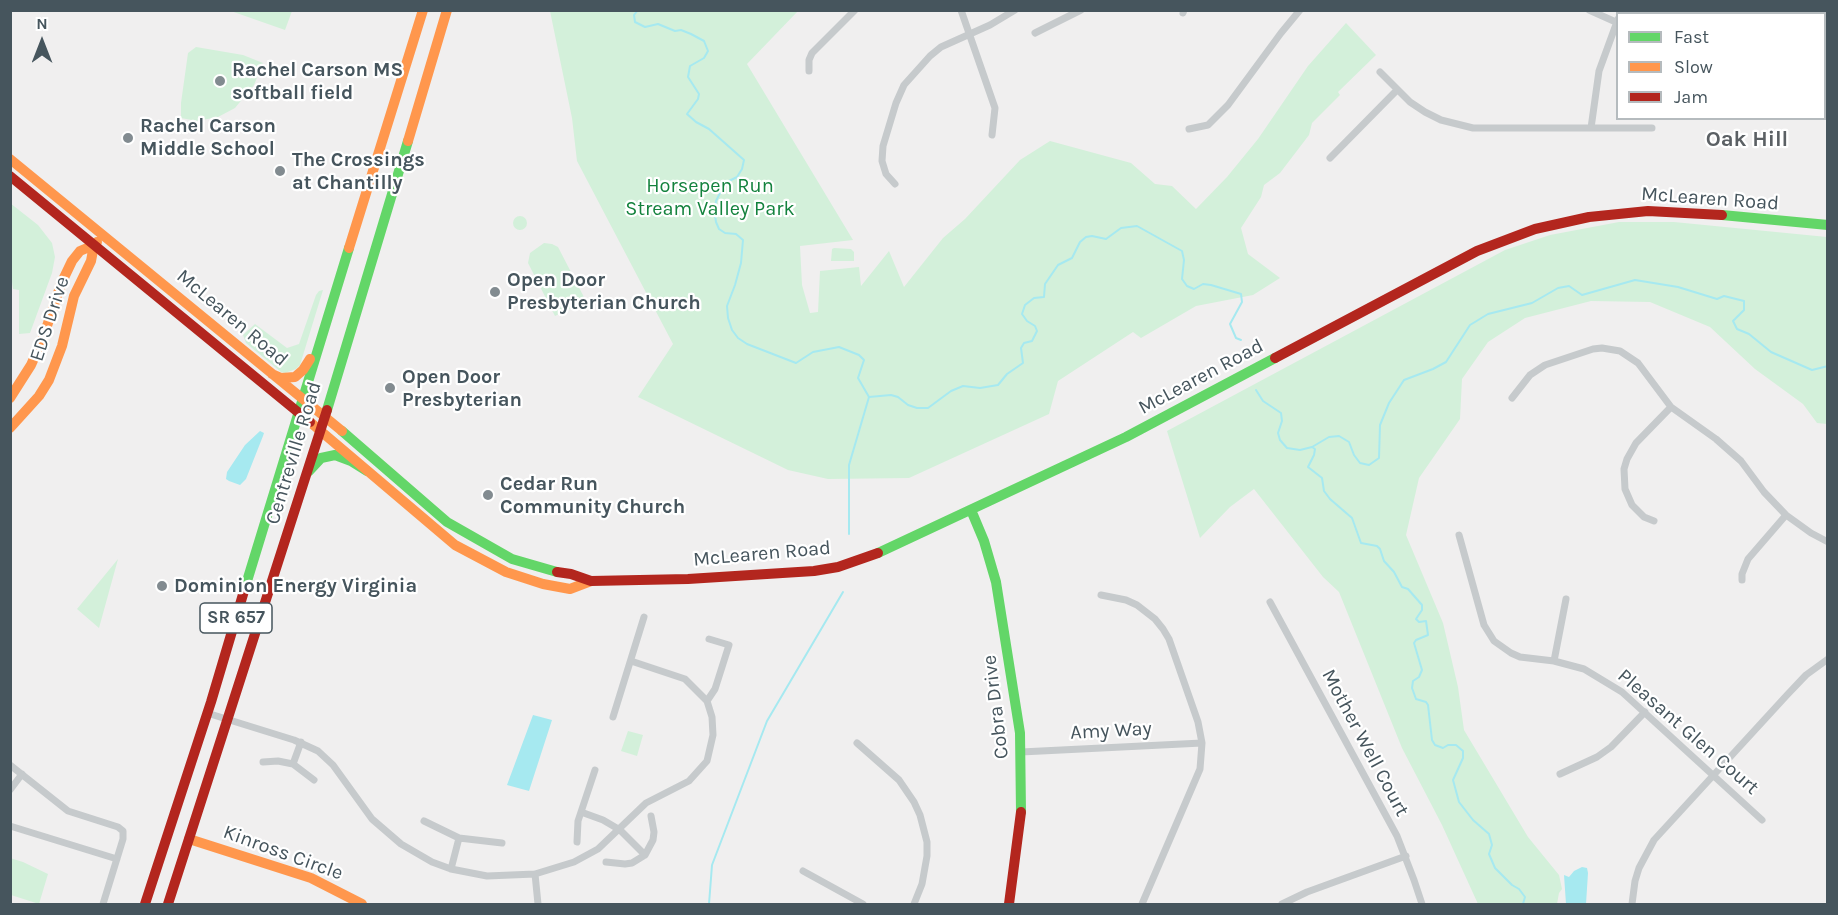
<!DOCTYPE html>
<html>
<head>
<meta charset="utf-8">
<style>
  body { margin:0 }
  #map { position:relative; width:1838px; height:915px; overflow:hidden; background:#f0efef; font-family:Karla,sans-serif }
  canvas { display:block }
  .frame { position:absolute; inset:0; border:12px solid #46555d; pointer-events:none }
  .legend { position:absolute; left:1616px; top:12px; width:210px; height:108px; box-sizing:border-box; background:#fff; border:2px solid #b5bbbe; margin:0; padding:8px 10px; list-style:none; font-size:18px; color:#46555d }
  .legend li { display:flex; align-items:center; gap:12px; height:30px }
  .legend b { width:30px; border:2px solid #b5bbbe }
  .north { position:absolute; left:12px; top:12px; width:60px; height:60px; -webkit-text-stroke:4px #fff; paint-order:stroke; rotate:0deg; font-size:16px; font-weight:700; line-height:24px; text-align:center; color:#46555d }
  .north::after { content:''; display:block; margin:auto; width:21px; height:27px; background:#46555d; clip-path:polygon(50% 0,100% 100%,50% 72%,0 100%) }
</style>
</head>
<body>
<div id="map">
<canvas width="1838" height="915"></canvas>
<div class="frame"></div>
<ul class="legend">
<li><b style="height:8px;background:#63d668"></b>Fast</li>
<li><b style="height:8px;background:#ff974d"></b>Slow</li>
<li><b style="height:8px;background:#b3261e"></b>Jam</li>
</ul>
<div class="north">N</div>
</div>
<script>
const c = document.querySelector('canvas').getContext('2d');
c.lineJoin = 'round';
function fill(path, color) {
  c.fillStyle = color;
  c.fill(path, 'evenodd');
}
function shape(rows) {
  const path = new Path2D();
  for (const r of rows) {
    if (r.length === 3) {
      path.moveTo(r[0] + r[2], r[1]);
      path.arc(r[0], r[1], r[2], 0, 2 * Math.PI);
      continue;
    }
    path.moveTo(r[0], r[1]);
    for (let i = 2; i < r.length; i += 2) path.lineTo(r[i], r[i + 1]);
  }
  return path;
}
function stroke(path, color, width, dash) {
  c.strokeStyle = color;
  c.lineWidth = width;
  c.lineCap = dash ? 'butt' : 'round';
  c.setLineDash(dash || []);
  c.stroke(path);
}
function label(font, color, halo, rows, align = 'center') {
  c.font = font + ' Karla,sans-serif';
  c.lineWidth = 4.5;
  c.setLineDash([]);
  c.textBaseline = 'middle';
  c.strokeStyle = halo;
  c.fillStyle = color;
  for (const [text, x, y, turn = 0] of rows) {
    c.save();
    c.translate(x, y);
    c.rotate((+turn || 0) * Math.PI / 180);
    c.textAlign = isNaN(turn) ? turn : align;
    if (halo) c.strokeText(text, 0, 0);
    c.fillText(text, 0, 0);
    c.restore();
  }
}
fill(shape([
  [228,10,292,10,292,11,285,30],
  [550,11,798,11,747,64,853,240,800,246,802,285,810,313,818,312,820,271,859,267,861,286,889,251,904,287,943,238,965,219,1020,160,1050,141,1131,163,1155,184,1172,186,1196,209,1227,177,1258,139,1308,66,1346,23,1376,55,1338,92,1340,95,1312,123,1309,135,1280,173,1264,185,1261,197,1241,228,1248,254,1280,278,1253,295,1196,306,1141,338,1133,332,1058,381,1049,414,909,478,828,479,788,470,638,397,673,344,577,161,572,118],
  [196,47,243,55,263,63,254,85,235,108,218,117,197,121,181,118,181,103,188,53],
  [10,203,38,225,52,243,55,257,52,273,30,333,19,334,19,290,13,289,11,275],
  [520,223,7],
  [1619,222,1674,222,1827,237,1827,424,1817,423,1803,404,1755,369,1710,327,1650,302,1591,301,1525,318,1488,342,1462,379,1460,419,1419,478,1406,535,1443,623,1458,687,1464,730,1528,837,1559,875,1562,889,1559,893,1557,904,1478,904,1442,825,1402,748,1339,592,1323,577,1254,489,1230,507,1200,538,1167,431,1505,250,1550,235],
  [544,243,552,244,558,247,586,301,555,316,528,263,530,253],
  [834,248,851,249,854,252,854,261,831,261,832,249],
  [323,290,300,365,296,369,285,373,281,372,246,343,243,335,255,324,287,348,299,344,316,295,319,291],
  [118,559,99,628,77,609],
  [628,731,643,735,637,756,621,751],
  [10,858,23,862,48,874,39,904,11,895]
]), '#d3f0da');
fill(shape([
  [260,431,264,433,263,436,246,479,240,485,229,481,226,479,227,472,245,445],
  [533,715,552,720,529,791,507,785],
  [1582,867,1587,868,1588,873,1586,904,1566,904,1564,875,1569,877,1574,871]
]), '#a6e9f0');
stroke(shape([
  [638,10,634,15,635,22,645,27,658,24,675,31,681,30,691,34,704,41,708,51,704,58,690,66,688,77,699,94,698,99,687,114,696,122,709,129,744,160,742,169,737,177,729,181,722,189,716,201,715,215,716,222,719,229,725,233,736,234,743,240,741,263,735,285,727,306,728,318,732,330,738,338,747,344,796,363,813,352,839,347,859,355,864,360,858,378,869,397,891,395,898,397,908,405,917,408,928,408,951,391,963,386,980,388,998,385,1007,374,1023,363,1021,348,1024,343,1032,341,1037,331,1035,326,1027,321,1022,314,1025,305,1034,298,1044,297,1045,284,1058,265,1072,258,1080,242,1086,237,1092,236,1106,239,1121,228,1137,226,1182,251,1184,260,1182,279,1187,286,1194,289,1203,284,1211,285,1241,294,1242,302,1230,324,1236,338,1241,340],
  [1256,390,1263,401,1281,413,1282,421,1278,433,1280,440,1287,448,1300,450,1312,447,1329,437,1339,436,1349,442,1354,455,1360,463,1369,465,1379,458,1380,425,1389,403,1404,380,1433,369,1446,362,1470,325,1488,314,1532,303,1558,288,1569,286,1582,295,1635,280,1678,287,1717,299,1724,296,1744,301,1744,310,1733,321,1737,329,1749,334,1771,352,1812,370,1828,366],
  [1312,447,1315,449,1314,455,1308,467,1322,478,1324,491,1330,499,1352,518,1361,543,1377,546,1380,549,1384,561,1394,572,1402,587,1408,589,1422,605,1422,610,1416,619,1419,622,1426,621,1428,635,1416,640,1414,643,1422,670,1419,677,1413,681,1412,688,1416,699,1426,702,1428,705,1432,740,1435,745,1443,748,1448,745,1456,745,1463,751,1463,758,1453,780,1459,802,1473,820,1489,834,1492,845,1489,854,1495,868,1512,885,1519,889,1525,897,1523,904],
  [849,534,849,465,869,397],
  [709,904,712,865,767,721,843,592]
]), '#a6e9f0', 2);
stroke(shape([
  [961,10,995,108,992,135],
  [1589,10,1618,23],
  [1183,13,1184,10],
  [1620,14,1621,10],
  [1035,33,1081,10],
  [809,71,809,60,812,53,855,10],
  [1380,72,1410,102,1425,112,1441,120,1473,128,1652,128],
  [1591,128,1599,71,1618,19],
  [1189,129,1208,125,1228,105,1281,33,1300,10],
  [1330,158,1397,90],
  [895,184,886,174,882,161,883,146,896,103,904,85,930,56,941,47,990,25,1015,10],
  [1512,398,1530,375,1545,365,1593,349,1602,348,1620,351,1638,363,1671,407,1716,439,1741,461,1764,492,1786,515,1811,533,1828,542],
  [1654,521,1644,517,1632,505,1625,489,1624,469,1627,459,1636,443,1671,407],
  [1459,535,1484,625,1494,641,1511,653,1520,657,1554,661,1584,669,1622,692,1762,820],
  [1742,580,1742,574,1748,559,1786,515],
  [1101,595,1126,600,1137,605,1155,619,1163,629,1169,639,1198,722,1202,743,1200,769,1142,904],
  [1270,602,1397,836,1414,880,1422,904],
  [1554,661,1566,599],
  [707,701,715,689,729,645,709,639],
  [207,713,294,740,318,751,333,765,372,819,401,844,432,862,451,869,487,876,535,874,574,862,598,849,646,803,689,781,707,761,713,735,712,717,707,701,685,679,631,661],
  [613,717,644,617],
  [857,743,899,780,914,802,920,815,927,842,927,856,922,884,914,904],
  [1021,752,1202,743],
  [263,762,278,761,293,764,314,780],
  [293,764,301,742],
  [10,765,68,811,118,827,123,831,123,839,103,904],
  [1560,774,1597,757,1611,747,1645,712],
  [10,790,22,774],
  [581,812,603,820,620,830,645,855],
  [424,821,459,838,502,843],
  [10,826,117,859],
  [577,842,578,821,595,770],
  [606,862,625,864,632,863,645,855,653,840,654,832,651,816],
  [451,869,459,838],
  [803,871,863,904],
  [535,874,538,904],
  [1282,904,1307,892,1406,856],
  [1632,904,1635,881,1639,868,1654,840,1787,695,1806,675,1828,659]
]), '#c6cacc', 7);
stroke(shape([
  [1722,215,1828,225],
  [327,410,408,141],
  [342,431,447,522,512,559,557,572],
  [309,471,321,458,335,455,351,461,367,471],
  [971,510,984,541,996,582,1020,733,1021,812],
  [878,553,1126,437,1275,358],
  [244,591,349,248]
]), '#63d668', 10);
stroke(shape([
  [1818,10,1820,14],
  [1824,26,1828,34],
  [408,141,447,10],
  [10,159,342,431],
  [349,248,423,10],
  [272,374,281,378,295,377,303,370,310,359],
  [10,398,31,365,43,338,61,284,72,261,80,251,94,245],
  [310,422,455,545,506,572,543,584,570,589,591,581],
  [10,428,39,396,49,380,62,346,74,296,91,261,94,245,97,242],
  [189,839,311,878,362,904]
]), '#ff974d', 10);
stroke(shape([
  [10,176,310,422],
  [1275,358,1477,251,1535,229,1589,217,1648,211,1722,215],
  [557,572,571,574,591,581,688,579,814,571,838,567,878,553],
  [145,904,211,702,244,591],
  [168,904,327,410],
  [1009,904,1021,812]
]), '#b3261e', 10);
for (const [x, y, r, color] of [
  [220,81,6,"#828b90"],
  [128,138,6,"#828b90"],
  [280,171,6,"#828b90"],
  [495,292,6,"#828b90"],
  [390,388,6,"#828b90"],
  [488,495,6,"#828b90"],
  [162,586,6,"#828b90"]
]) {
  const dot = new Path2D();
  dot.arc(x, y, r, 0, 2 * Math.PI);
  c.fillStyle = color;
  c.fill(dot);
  stroke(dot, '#fff', 2);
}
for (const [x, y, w] of [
  [236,618,72]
]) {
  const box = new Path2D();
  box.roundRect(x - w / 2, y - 15, w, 30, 4.5);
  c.fillStyle = '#fff';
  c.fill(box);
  stroke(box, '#46555d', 1.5);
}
label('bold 18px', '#46555d', null, [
  ["SR 657",236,618]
]);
label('bold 20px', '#46555d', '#fff', [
  ["Rachel Carson MS",232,70],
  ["softball field",232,93],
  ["Rachel Carson",140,126],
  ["Middle School",140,149],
  ["The Crossings",292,160],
  ["at Chantilly",292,183],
  ["Open Door",507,280],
  ["Presbyterian Church",507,303],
  ["Open Door",402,377],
  ["Presbyterian",402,400],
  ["Cedar Run",500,484],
  ["Community Church",500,507],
  ["Dominion Energy Virginia",174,586]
], 'left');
label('20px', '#13823d', '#fff', [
  ["Horsepen Run",710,186],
  ["Stream Valley Park",710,209]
]);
label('20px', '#46555d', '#fff', [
  ["McLearen Road",1710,199,4],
  ["McLearen Road",232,318,40],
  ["EDS Drive",50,319,-72],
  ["McLearen Road",1201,377,-28],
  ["Centreville Road",294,453,-73],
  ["McLearen Road",762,554,-5],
  ["Cobra Drive",996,707,-97],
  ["Amy Way",1111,731,-3],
  ["Pleasant Glen Court",1688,732,41],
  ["Mother Well Court",1365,743,62],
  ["Kinross Circle",283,853,20]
]);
label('bold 22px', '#5b6064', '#fff', [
  ["Oak Hill",1747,140]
]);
</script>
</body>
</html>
